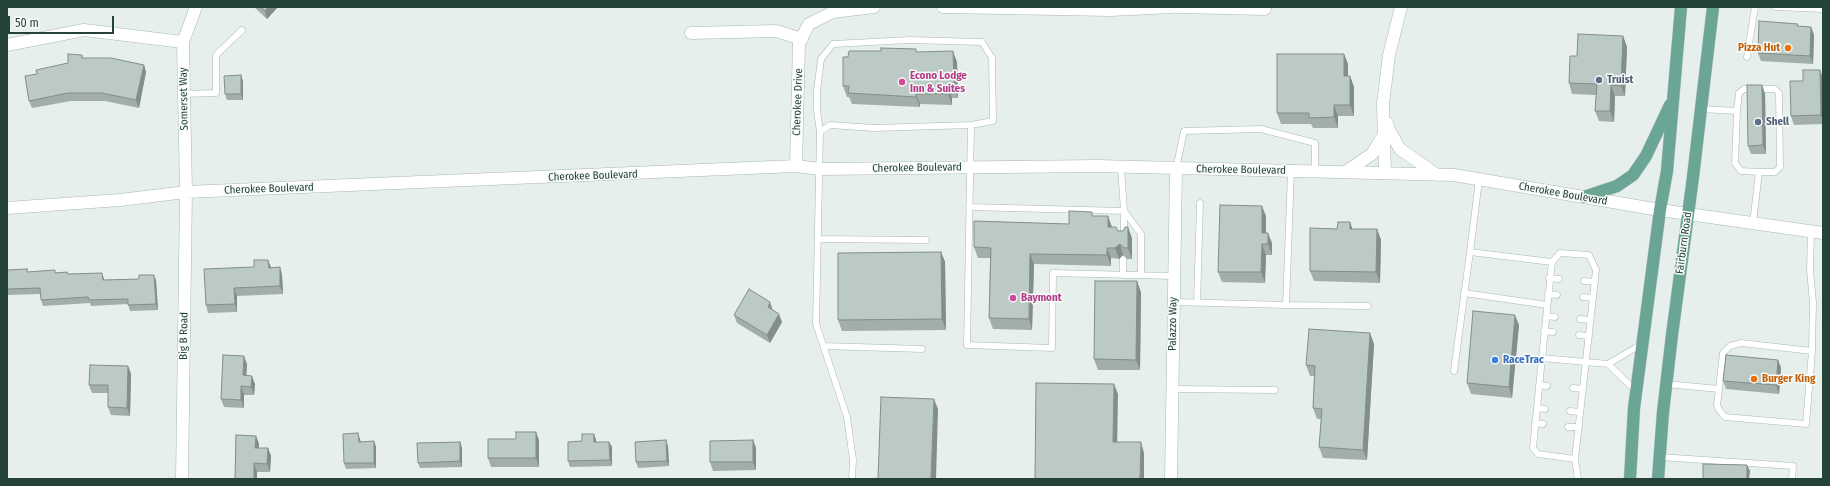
<!DOCTYPE html>
<html>
<head>
<meta charset="utf-8">
<style>
  body { margin:0 }
  #map { position:relative; width:1830px; height:486px; overflow:hidden; background:#e6efeb; font-family:"Fira Sans Condensed",sans-serif }
  canvas { display:block }
  .frame { position:absolute; inset:0; border:8px solid #24423a; pointer-events:none }
  .scale { position:absolute; left:8px; top:16px; width:106px; height:18px; box-sizing:border-box; border:2px solid #24423a; border-top:0; padding-left:5px; font-size:12px; line-height:14px; white-space:nowrap; color:#24423a; -webkit-text-stroke:3px #f7fbf9; paint-order:stroke }
</style>
</head>
<body>
<div id="map">
<canvas width="1830" height="486"></canvas>
<div class="frame"></div>
<div class="scale">50 m</div>
</div>
<script>
const c = document.querySelector('canvas').getContext('2d');
c.lineJoin = 'round';
function shape(rows) {
  const path = new Path2D();
  for (const r of rows) {
    path.moveTo(r[0], r[1]);
    for (let i = 2; i < r.length; i += 2) path.lineTo(r[i], r[i + 1]);
  }
  return path;
}
function stroke(path, color, width, dash) {
  c.strokeStyle = color;
  c.lineWidth = width;
  c.lineCap = dash ? 'butt' : 'round';
  c.setLineDash(dash || []);
  c.stroke(path);
}
function fill(path, color) {
  c.fillStyle = color;
  c.fill(path, 'evenodd');
}
function label(font, color, halo, rows, align = 'center') {
  c.font = font + ' "Fira Sans Condensed",sans-serif';
  c.lineWidth = 3;
  c.setLineDash([]);
  c.textBaseline = 'middle';
  c.strokeStyle = halo;
  c.fillStyle = color;
  for (const [text, x, y, turn = 0] of rows) {
    c.save();
    c.translate(x, y);
    c.rotate((+turn || 0) * Math.PI / 180);
    c.textAlign = isNaN(turn) ? turn : align;
    if (halo) c.strokeText(text, 0, 0);
    c.fillText(text, 0, 0);
    c.restore();
  }
}
const service = shape([
  [1775,7,1823,9],
  [1747,57,1755,7],
  [184,94,216,93,216,55,242,30],
  [1701,109,1737,111,1739,93,1744,89,1775,89,1779,93,1780,167,1775,172,1759,172,1753,223],
  [1737,111,1735,163,1741,171,1759,172],
  [820,132,817,110,817,91,821,59,833,44,910,40,982,42,992,58,993,121,971,125],
  [1176,169,1184,131,1261,129,1315,143,1315,171],
  [1479,180,1470,252,1552,262,1542,358,1608,364],
  [969,207,1124,211,1121,167],
  [1124,211,1141,234,1141,275],
  [1811,232,1810,270,1813,302,1812,351],
  [1124,237,1124,211],
  [818,239,926,240],
  [1552,262,1560,253,1589,255,1596,270,1575,459,1578,479],
  [1123,275,1123,259],
  [1549,278,1559,279],
  [1584,281,1595,282],
  [1464,293,1547,305],
  [1548,294,1557,295],
  [1583,297,1593,298],
  [1173,302,1286,305,1291,171],
  [1197,303,1200,203],
  [1286,305,1368,306],
  [1546,316,1555,317],
  [1580,319,1590,320],
  [1544,331,1553,332],
  [1579,335,1589,336],
  [824,346,922,349],
  [1542,358,1533,448,1538,454,1575,459],
  [1454,371,1470,252],
  [1666,384,1719,389,1717,405,1719,410,1725,417,1806,424,1812,351,1741,343,1730,346,1723,353,1719,389],
  [1539,385,1547,386],
  [1573,388,1583,389],
  [1172,389,1275,390],
  [1636,391,1608,364,1642,344],
  [1537,408,1545,409],
  [1570,411,1580,412],
  [1535,423,1543,424],
  [1568,427,1579,427],
  [1660,457,1793,466,1792,479],
  [852,479,853,460,847,417,816,324,820,132,830,125,874,128,971,125,967,345,1052,348,1053,273,1174,276]
]);
const minor = shape([
  [943,7,1111,10,1173,7],
  [1178,7,1265,9],
  [691,33,776,31,802,39],
  [7,45,84,30,183,42],
  [1387,123,1389,130,1400,149,1437,175],
  [796,166,799,43,809,24,833,12,874,7],
  [1347,171,1372,154,1384,134],
  [1385,173,1383,104,1389,55,1401,7],
  [7,208,120,200,186,192,796,166,820,169,1098,166,1454,175,1660,210,1823,233],
  [182,479,186,192,183,42,196,7],
  [1171,479,1176,169]
]);
const primary = shape([
  [1584,197,1617,186,1633,175,1646,156,1670,105],
  [1630,479,1634,408,1660,210,1667,171,1681,7],
  [1658,479,1663,412,1672,335,1693,177,1713,7]
]);
stroke(service, '#a8b8b2', 7);
stroke(minor, '#a8b8b2', 13);
stroke(primary, '#c2cac8', 13);
stroke(service, '#fff', 6);
stroke(minor, '#fff', 12);
stroke(primary, '#6aa596', 12);
fill(shape([
  [254,7,278,7,267,19],
  [1811,27,1814,35,1813,64,1761,61,1758,53],
  [1623,36,1627,47,1625,96,1615,96,1614,122,1599,121,1595,111,1596,95,1572,94,1569,83,1577,56],
  [917,52,957,62,958,98,952,98,952,105,920,104,920,107,852,104,849,97,847,97,843,86,848,57],
  [1344,54,1348,64,1348,76,1350,76,1354,87,1354,116,1338,116,1338,128,1313,128,1311,124,1281,124,1277,113],
  [82,55,83,58,144,65,146,72,139,108,105,101,71,101,32,108,29,101,37,74,68,63],
  [1823,77,1823,124,1794,125,1791,116],
  [243,81,243,100,227,100,225,94],
  [1762,85,1765,94,1766,154,1751,154,1748,146],
  [1094,216,1118,231,1132,238,1132,259,1127,259,1123,255,1119,259,1111,258,1111,266,1034,264,1032,330,993,329,989,318,990,258,978,258,974,247,1069,224],
  [1266,216,1266,233,1272,243,1272,255,1266,255,1265,283,1222,282,1218,272],
  [1350,222,1352,229,1377,229,1381,240,1380,283,1314,281,1310,271,1337,229],
  [941,252,945,262,946,330,842,331,838,320],
  [271,267,271,268,280,267,282,275,283,294,237,296,237,312,208,313,206,305],
  [7,270,28,272,56,273,67,272,68,274,104,279,104,280,156,280,158,310,130,311,128,304,91,306,90,303,43,306,41,300,41,294,7,295],
  [1141,292,1140,370,1098,370,1094,359],
  [773,311,782,322,770,343,737,323,734,315],
  [1519,325,1512,398,1471,394,1467,383],
  [1374,344,1367,460,1323,458,1319,447,1321,419,1317,419,1313,408,1314,376,1310,376,1306,365],
  [1778,360,1781,368,1779,394,1726,389,1723,381],
  [247,364,246,375,255,384,254,395,244,395,244,408,224,407,221,399],
  [128,366,131,374,130,416,111,415,108,407,108,393,92,393,89,385],
  [594,434,596,440,596,442,609,442,612,447,612,466,570,467,568,461,582,441],
  [236,435,256,436,259,444,259,448,268,448,271,456,270,472,257,472,257,479,235,479],
  [360,439,361,442,374,441,376,447,376,468,346,469,344,463],
  [539,440,539,467,491,467,488,458],
  [753,440,756,448,756,470,713,471,710,462],
  [460,442,462,448,462,467,420,468,418,463],
  [668,446,669,466,638,468,636,462]
]), '#a1aea9');
fill(shape([
  [268,7,278,7,267,19,265,11],
  [1811,27,1814,35,1813,64,1810,56],
  [1623,36,1627,47,1625,96,1621,86],
  [953,51,957,62,958,98,954,87],
  [1344,54,1348,64,1348,87,1344,76],
  [144,65,146,72,139,108,136,100],
  [1820,70,1823,77,1823,120,1821,115],
  [241,75,243,81,243,100,241,94],
  [1350,76,1354,87,1354,116,1350,105],
  [1611,85,1615,96,1614,122,1610,111],
  [1762,85,1765,94,1766,154,1763,145],
  [948,87,952,98,952,105,948,94],
  [916,94,920,104,920,107,916,97],
  [1334,105,1338,116,1338,128,1334,117],
  [1262,206,1266,216,1266,243,1262,233],
  [1108,216,1112,227,1108,227],
  [1350,222,1354,233,1350,229],
  [1128,227,1132,238,1132,259,1128,248],
  [1377,229,1381,240,1380,283,1376,272],
  [1268,233,1272,243,1272,255,1268,244],
  [1120,244,1123,255,1119,259,1115,248],
  [1262,244,1266,255,1265,283,1261,272],
  [1107,248,1111,258,1111,266,1107,255],
  [941,252,945,262,946,330,942,319],
  [1030,254,1034,264,1032,330,1029,319],
  [268,260,271,267,271,275,269,268],
  [280,267,282,275,283,294,280,286],
  [102,273,104,279,105,286,103,280],
  [154,275,156,280,158,310,156,304],
  [1137,281,1141,292,1140,370,1136,360],
  [234,288,237,296,237,312,235,304],
  [770,302,773,311,768,307],
  [779,314,782,322,770,343,767,335],
  [1515,315,1519,325,1512,398,1509,387],
  [1370,333,1374,344,1367,460,1363,450],
  [244,356,247,364,246,384,243,375],
  [1778,360,1781,368,1779,394,1776,385],
  [128,366,131,374,130,416,127,408],
  [252,376,255,384,254,395,251,387],
  [1114,384,1118,394,1117,452,1113,442],
  [241,386,244,395,244,408,241,400],
  [934,399,938,409,936,479,931,479],
  [536,432,539,440,539,467,536,458],
  [358,433,360,439,361,448,359,442],
  [594,434,596,440,596,448,594,442],
  [256,436,259,444,258,456,255,448],
  [666,440,668,446,669,466,667,461],
  [753,440,756,448,756,470,753,462],
  [374,441,376,447,376,468,374,463],
  [460,442,462,448,462,467,460,461],
  [609,442,612,447,612,466,610,460],
  [1141,442,1144,453,1144,479,1140,479],
  [268,448,271,456,270,472,267,464],
  [254,463,257,472,257,479,254,479],
  [1747,465,1750,471,1749,479,1747,479]
]), '#838d89');
const building = shape([
  [260,7,268,7,265,11,260,7],
  [1759,21,1798,24,1797,26,1811,27,1810,56,1758,53,1759,21],
  [1578,34,1623,36,1621,86,1611,85,1610,111,1595,111,1597,84,1569,83,1570,56,1577,56,1578,34],
  [881,48,916,49,916,52,953,51,954,87,948,87,948,94,916,94,916,97,848,93,849,86,843,86,843,57,848,57,849,51,881,51,881,48],
  [68,54,82,55,82,58,111,58,144,65,136,100,102,93,68,93,29,101,25,76,37,74,36,70,68,63,68,54],
  [1277,54,1344,54,1344,76,1350,76,1350,105,1334,105,1334,117,1309,118,1309,113,1277,113,1277,54],
  [1803,70,1820,70,1821,115,1791,116,1790,81,1803,81,1803,70],
  [241,75,241,94,225,94,224,76,241,75],
  [1747,85,1762,85,1763,145,1748,146,1747,85],
  [1220,205,1262,206,1262,233,1268,233,1268,244,1262,244,1261,272,1218,272,1220,205],
  [1069,211,1092,212,1092,216,1108,216,1108,227,1116,227,1118,231,1123,231,1125,227,1128,227,1128,248,1124,248,1120,244,1115,248,1107,248,1107,255,1030,254,1029,319,989,318,991,248,974,247,974,221,1069,224,1069,211],
  [1338,222,1350,222,1350,229,1377,229,1376,272,1310,271,1310,228,1337,229,1338,222],
  [941,252,942,319,838,320,838,253,941,252],
  [254,260,268,260,269,268,280,267,280,286,234,288,235,304,206,305,204,269,254,267,254,260],
  [27,269,27,272,55,270,55,273,67,272,68,274,102,273,103,280,139,279,139,275,154,275,156,304,128,305,128,299,89,300,88,297,41,300,40,288,7,289,7,270,27,269],
  [1095,281,1137,281,1136,360,1094,359,1095,281],
  [749,289,770,302,768,307,779,314,767,335,734,315,749,289],
  [1473,311,1515,315,1509,387,1467,383,1473,311],
  [1309,329,1370,333,1363,450,1319,447,1322,409,1313,408,1315,366,1306,365,1309,329],
  [223,355,244,356,243,375,252,376,251,387,241,386,241,400,221,399,223,355],
  [1726,355,1778,360,1776,385,1723,381,1726,355],
  [90,365,128,366,127,408,108,407,108,385,89,385,90,365],
  [1036,383,1114,384,1113,442,1141,442,1140,479,1035,479,1036,383],
  [881,397,934,399,931,479,878,479,881,397],
  [516,432,536,432,536,458,488,458,488,439,516,439,516,432],
  [358,433,359,442,374,441,374,463,344,463,343,434,358,433],
  [582,434,594,434,594,442,609,442,610,460,568,461,568,442,582,441,582,434],
  [236,435,256,436,255,448,268,448,267,464,254,463,254,479,235,479,236,435],
  [666,440,667,461,636,462,635,442,666,440],
  [753,440,753,462,710,462,710,441,753,440],
  [460,442,460,461,418,463,417,443,460,442],
  [1703,464,1747,465,1747,479,1703,479,1703,464]
]);
fill(building, '#bbcac4');
stroke(building, '#838d89', 1);
for (const [x, y, r, color] of [
  [1788,48,4,"#e8710a"],
  [1599,80,4,"#5c6f8a"],
  [902,82,4,"#d1479c"],
  [1758,122,4,"#5c6f8a"],
  [1013,298,4,"#d1479c"],
  [1495,360,4,"#3f7fe0"],
  [1754,379,4,"#e8710a"]
]) {
  const dot = new Path2D();
  dot.arc(x, y, r, 0, 2 * Math.PI);
  c.fillStyle = color;
  c.fill(dot);
  stroke(dot, '#f7fbf9', 1.5);
}
label('bold 11px', '#c56008', '#f7fbf9', [
  ["Pizza Hut",1780,48],
  ["Burger King",1762,379,"left"]
], 'right');
label('bold 11px', '#b23c85', '#f7fbf9', [
  ["Econo Lodge",910,76],
  ["Inn & Suites",910,89],
  ["Baymont",1021,298]
], 'left');
label('bold 11px', '#4e5e75', '#f7fbf9', [
  ["Truist",1607,80],
  ["Shell",1766,122]
], 'left');
label('11px', '#24423a', '#f7fbf9', [
  ["Somerset Way",184,99,-91],
  ["Cherokee Drive",798,102,-88],
  ["Cherokee Boulevard",917,168,-1],
  ["Cherokee Boulevard",1241,170,1],
  ["Cherokee Boulevard",593,176,-2],
  ["Cherokee Boulevard",269,189,-2],
  ["Cherokee Boulevard",1563,194,10],
  ["Fairburn Road",1684,243,-82],
  ["Palazzo Way",1173,324,-89],
  ["Big B Road",184,336,-89]
]);
label('bold 11px', '#366cbe', '#f7fbf9', [
  ["RaceTrac",1503,360]
], 'left');
</script>
</body>
</html>
